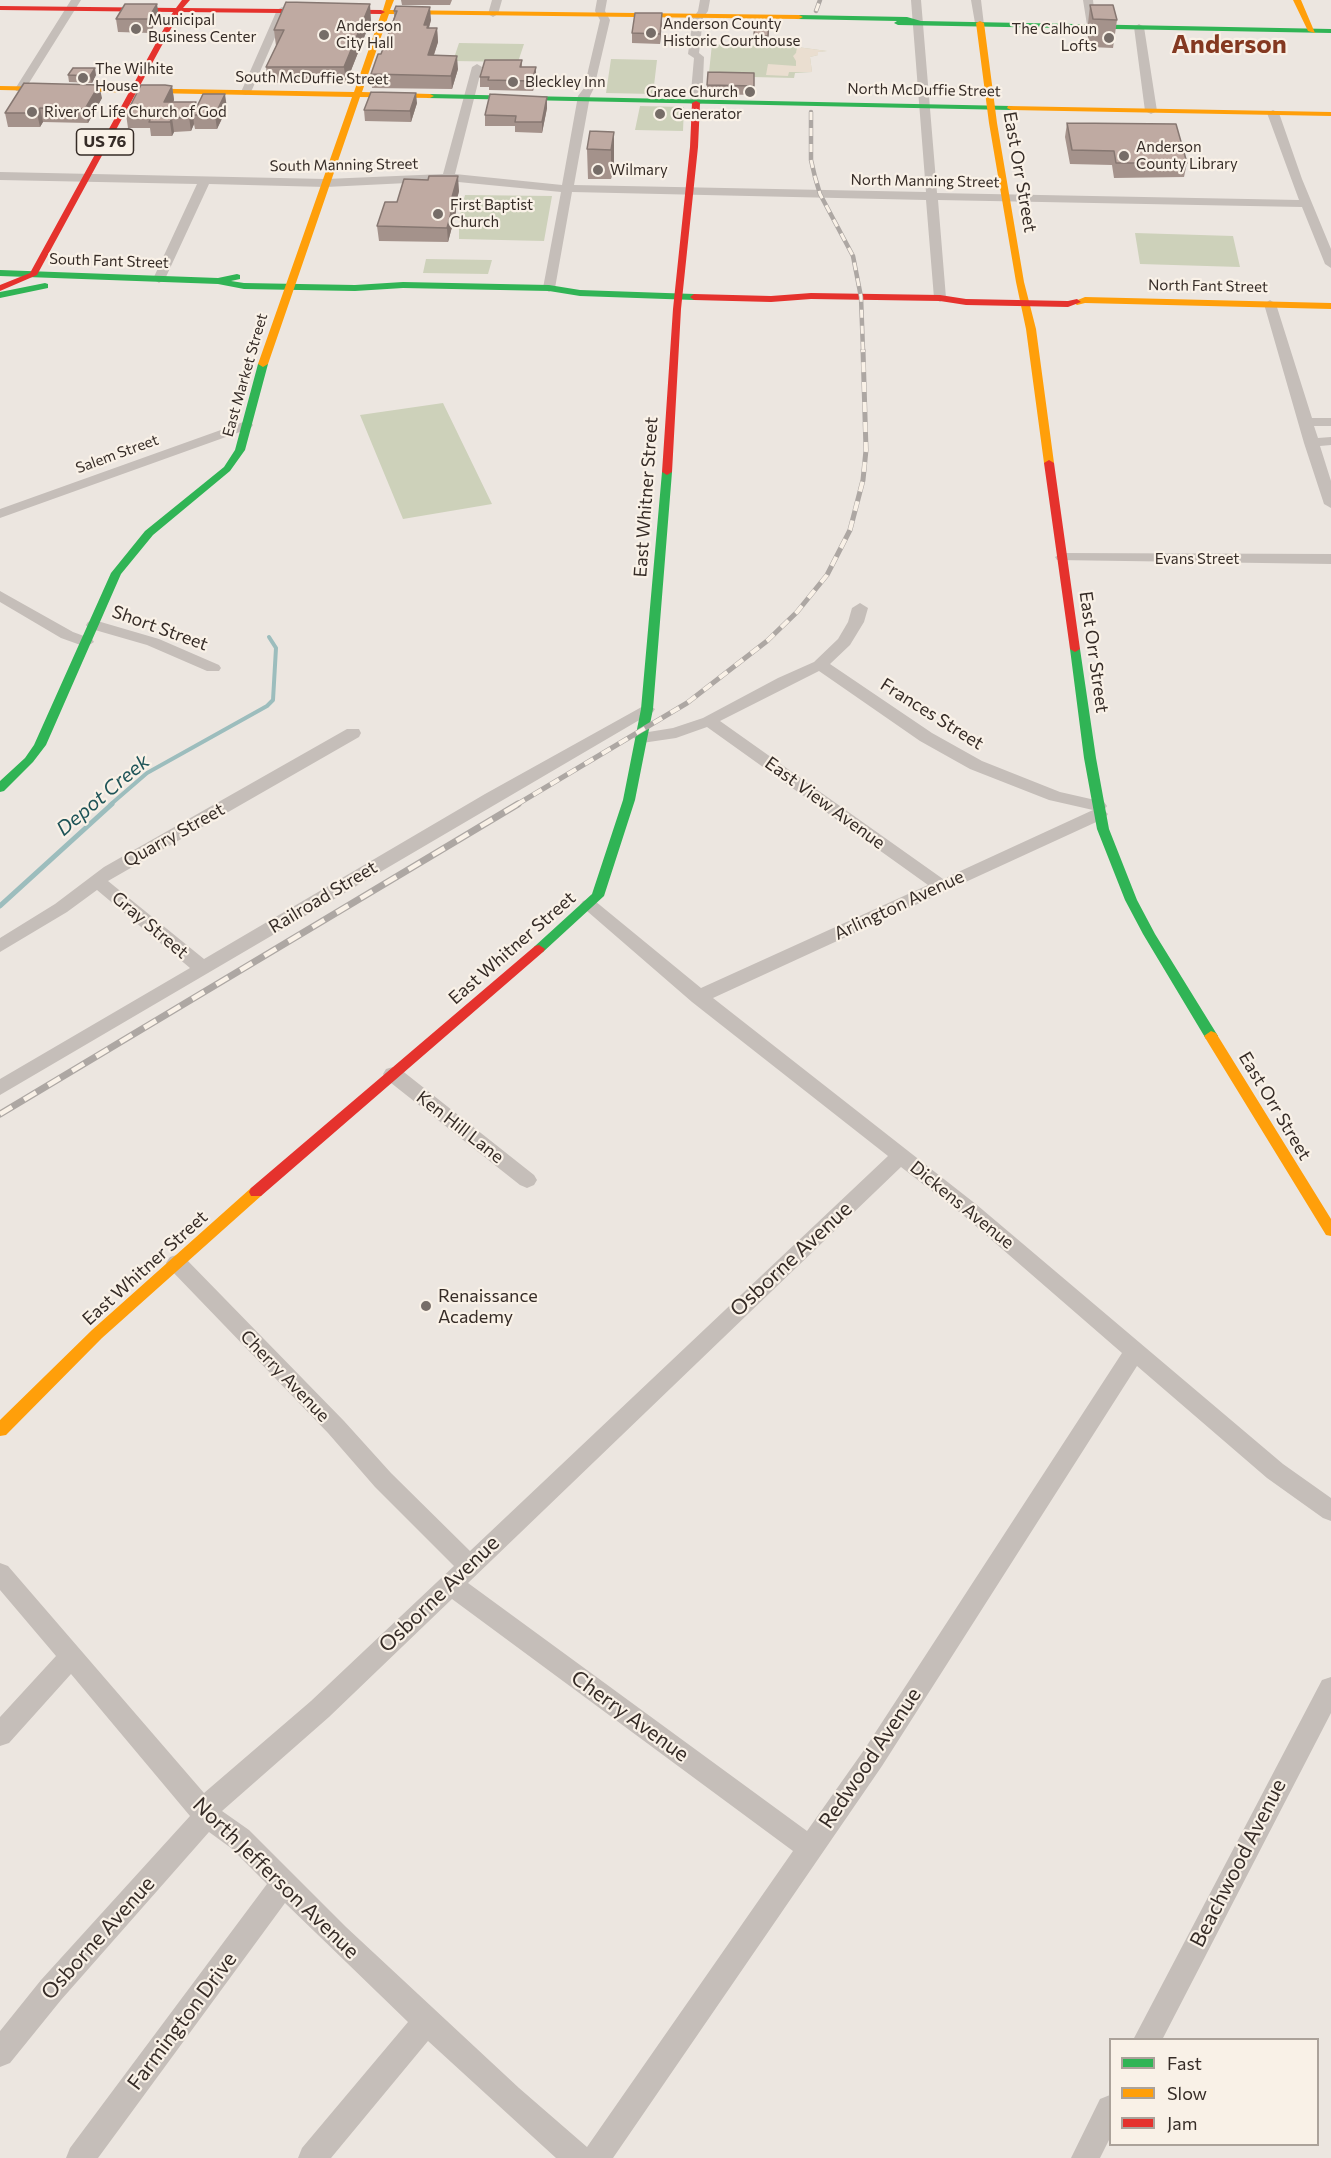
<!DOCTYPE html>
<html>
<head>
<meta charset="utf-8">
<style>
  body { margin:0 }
  #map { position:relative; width:1331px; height:2158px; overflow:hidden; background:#ece6e0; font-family:Commissioner,sans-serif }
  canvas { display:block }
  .legend { position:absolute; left:1109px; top:2038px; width:210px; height:108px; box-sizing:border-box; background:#f9f1e7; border:2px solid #aba29a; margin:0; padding:8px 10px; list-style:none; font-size:18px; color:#362c27 }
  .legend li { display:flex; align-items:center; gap:12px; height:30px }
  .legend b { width:30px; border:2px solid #aba29a }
</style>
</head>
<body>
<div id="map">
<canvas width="1331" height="2158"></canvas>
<ul class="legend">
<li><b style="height:8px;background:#30b455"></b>Fast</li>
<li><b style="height:8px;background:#ff9f0a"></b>Slow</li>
<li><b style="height:8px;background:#e5322d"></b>Jam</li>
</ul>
</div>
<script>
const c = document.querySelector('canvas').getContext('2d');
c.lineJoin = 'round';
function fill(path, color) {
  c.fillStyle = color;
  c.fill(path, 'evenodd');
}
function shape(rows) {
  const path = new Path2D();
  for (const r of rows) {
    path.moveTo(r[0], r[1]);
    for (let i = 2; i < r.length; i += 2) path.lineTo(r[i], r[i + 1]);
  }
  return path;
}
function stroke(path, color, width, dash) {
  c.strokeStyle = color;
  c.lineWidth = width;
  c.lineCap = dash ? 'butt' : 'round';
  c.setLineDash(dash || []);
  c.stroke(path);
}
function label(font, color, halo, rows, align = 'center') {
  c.font = font + ' Commissioner,sans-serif';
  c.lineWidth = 4.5;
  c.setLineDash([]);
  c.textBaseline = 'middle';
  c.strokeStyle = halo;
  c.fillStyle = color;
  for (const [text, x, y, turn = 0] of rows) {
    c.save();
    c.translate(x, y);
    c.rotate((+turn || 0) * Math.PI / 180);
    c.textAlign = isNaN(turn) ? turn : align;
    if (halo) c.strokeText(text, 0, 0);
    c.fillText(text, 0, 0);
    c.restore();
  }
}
fill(shape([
  [459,43,524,44,518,62,453,61],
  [712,44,797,47,827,51,818,52,818,55,810,57,812,72,795,73,794,78,753,77,708,82],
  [611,59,657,60,653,94,606,93],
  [640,106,684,107,683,131,635,130],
  [465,195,552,196,544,241,459,239,459,218],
  [1135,233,1233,236,1240,267,1140,264],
  [426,259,492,260,488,274,423,273],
  [443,403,492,504,403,519,360,415]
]), '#cdd1ba');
fill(shape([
  [797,47,827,51,818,52,818,55,810,57,812,72,789,72,788,76,766,75,768,64,796,66,796,61,793,56,796,53]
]), '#eaded0');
stroke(shape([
  [110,805,147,773,267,706,273,700,276,648,269,637]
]), '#9cbdbd', 4);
stroke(shape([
  [0,906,112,804]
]), '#9cbdbd', 5);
fill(shape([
  [71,0,81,0,24,91,16,91,15,89,71,0],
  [492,0,502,0,498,14,493,17,488,14,492,0],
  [597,0,607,0,605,11,610,20,594,88,590,96,574,185,926,192,911,0,921,0,937,193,1299,200,1267,113,1273,110,1279,113,1302,179,1331,249,1331,268,1325,264,1302,207,938,200,946,298,940,302,934,298,926,200,572,192,555,288,549,292,543,288,561,192,448,181,326,187,209,184,165,279,159,283,153,279,197,184,0,180,0,172,326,179,443,174,472,67,477,64,482,67,455,174,562,185,578,96,584,88,600,20,595,11,597,0],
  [700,0,710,0,708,11,703,18,699,53,704,57,702,103,696,106,690,103,694,58,688,54,693,18,698,11,700,0],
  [971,0,981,0,984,25,975,23,971,0],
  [1083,0,1093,0,1096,27,1087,25,1083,0],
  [282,7,287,10,251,92,246,95,242,94,241,92,277,10,282,7],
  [1139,24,1144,27,1157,111,1151,114,1145,111,1134,27,1139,24],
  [1270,300,1276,304,1312,418,1331,418,1331,426,1314,426,1318,438,1331,437,1331,445,1320,446,1331,481,1331,508,1324,504,1304,443,1264,304,1270,300],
  [246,421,251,422,253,425,251,428,0,518,0,509,246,421],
  [1062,553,1331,554,1331,564,1057,560,1055,557,1062,553],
  [0,591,73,632,92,639,94,642,86,647,61,638,0,602,0,591],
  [860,603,868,608,864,622,850,645,830,664,932,733,982,761,1060,792,1104,802,1107,806,1104,810,1108,814,1105,818,713,998,977,1205,1283,1464,1331,1498,1331,1521,1323,1518,1267,1478,1137,1366,882,1766,613,2158,556,2158,428,2041,331,2158,298,2158,302,2148,408,2022,285,1903,98,2158,66,2158,70,2148,267,1884,231,1848,209,1832,61,2000,10,2063,0,2067,0,2031,41,1980,190,1816,71,1674,9,1743,0,1746,0,1717,56,1656,0,1590,0,1563,8,1566,204,1793,311,1701,454,1566,375,1487,328,1433,170,1269,166,1263,170,1257,177,1255,184,1257,344,1421,391,1473,470,1551,888,1156,692,1002,580,905,583,901,589,899,595,901,701,988,928,885,707,727,676,738,642,743,634,738,636,734,673,728,703,718,778,678,814,662,838,639,848,622,852,608,860,603],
  [819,671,920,741,970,769,1049,800,1093,810,943,879,720,721,819,671],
  [901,1167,963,1215,1122,1353,864,1750,807,1831,468,1583,901,1167],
  [452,1599,793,1851,587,2147,519,2088,346,1927,249,1830,222,1811,329,1717,452,1599],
  [94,620,159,639,219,665,221,668,219,671,207,671,147,645,88,628,86,625,88,622,94,620],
  [647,704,655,709,653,712,0,1095,0,1079,190,968,97,890,67,912,0,952,0,938,55,904,104,867,347,729,359,729,361,733,359,737,108,881,204,959,485,794,647,704],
  [393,1067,400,1069,534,1175,537,1180,534,1185,527,1188,520,1185,386,1079,383,1074,386,1069,393,1067],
  [1331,1677,1331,1713,1162,2040,1133,2040,1322,1680,1331,1677],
  [1110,2095,1110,2138,1100,2158,1071,2158,1100,2099,1110,2095]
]), '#c5beb9');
fill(shape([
  [799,15,907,17,921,21,1331,29,1331,33,898,25,894,23,897,21,796,19,795,17,799,15],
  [430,94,1011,106,1015,108,1011,110,427,98,427,94,430,94],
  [0,270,218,278,237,274,240,275,240,279,231,281,244,283,355,285,403,282,549,285,580,290,694,294,698,297,694,300,580,296,549,291,403,288,355,291,244,289,218,284,0,276,0,270],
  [45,283,48,284,48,288,0,298,0,292,45,283],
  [263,361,268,364,245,450,230,471,153,535,121,574,46,745,33,762,4,791,0,792,0,781,25,758,34,745,111,573,145,531,224,467,235,450,258,364,263,361],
  [667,469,672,472,653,709,635,800,604,896,543,952,539,953,533,949,535,946,592,894,623,800,641,709,662,472,667,469],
  [1075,646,1080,649,1096,758,1109,829,1137,900,1155,934,1218,1036,1216,1039,1206,1039,1143,934,1125,900,1097,829,1084,758,1070,649,1075,646]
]), '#30b455');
fill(shape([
  [386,0,394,0,390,10,799,15,803,17,799,19,389,14,362,92,430,94,434,96,430,98,360,97,268,364,263,367,258,364,352,97,0,90,0,86,354,92,381,14,377,12,383,10,386,0],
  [1293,0,1301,0,1315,33,1308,31,1293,0],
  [980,21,984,23,997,123,1024,282,1036,329,1054,463,1049,466,1044,463,1026,329,1016,282,989,123,976,23,980,21],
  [1008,106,1331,112,1331,116,1011,110,1007,108,1008,106],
  [1085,297,1331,303,1331,309,1085,303,1077,305,1073,302,1085,297],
  [1211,1031,1216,1033,1331,1219,1331,1236,1326,1235,1204,1036,1211,1031],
  [256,1187,261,1188,263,1192,261,1196,102,1338,6,1435,0,1436,0,1420,92,1330,251,1188,256,1187]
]), '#ff9f0a');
fill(shape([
  [182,0,190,0,183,8,381,10,385,12,381,14,180,12,37,275,0,291,0,285,30,273,173,12,0,10,0,6,176,8,182,0],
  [696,101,700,103,698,147,681,309,672,472,667,475,662,472,673,309,690,147,692,103,696,101],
  [811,293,940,295,966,299,1068,301,1077,299,1081,302,1068,307,966,305,940,301,811,299,771,302,694,300,690,297,694,294,771,296,811,293],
  [1049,460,1054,463,1080,649,1075,652,1070,649,1044,463,1049,460],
  [539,945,545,949,543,952,261,1196,251,1196,249,1192,251,1188,535,946,539,945]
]), '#e5322d');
const railFar2 = shape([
  [816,11,820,0],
  [811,112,811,160,815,177,820,194,853,256,861,297,863,351]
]);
const railFar1 = shape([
  [516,805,687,703,767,641,797,612,827,575,850,530,863,480,866,450,863,350]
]);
const rail = shape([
  [0,1114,518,804]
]);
stroke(railFar2, '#ada7a3', 4.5);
stroke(railFar1, '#ada7a3', 5);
stroke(rail, '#ada7a3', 7);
stroke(railFar2, '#f9f1e7', 3, [8]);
stroke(railFar1, '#f9f1e7', 4, [10]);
stroke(rail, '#f9f1e7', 4.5, [14]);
fill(shape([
  [401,0,452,0,450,5,402,5],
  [1090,5,1117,20,1113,48,1090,47,1087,33],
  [394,11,431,20,429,28,437,28,438,42,434,55,458,69,452,89,372,88,371,74,381,54,394,17],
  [662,13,660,44,632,43,632,33],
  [159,17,150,33,118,32,116,19],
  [371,20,346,83,268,83,266,67,276,46,274,30],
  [755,20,769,20,768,43,754,43],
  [522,60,522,67,536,67,536,77,533,91,489,90,489,87,480,87,480,77],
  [754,73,754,95,707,94,707,85],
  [68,75,96,75,92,83,69,82],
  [172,86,174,100,173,102,196,102,196,107,227,108,217,129,195,129,194,124,191,131,174,132,172,136,151,136,150,128,128,128,126,114],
  [547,97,547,108,542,133,515,132,515,126,485,126,485,115],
  [102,98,88,123,43,122,40,127,8,127,5,113],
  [417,103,411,122,365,121,364,110],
  [1067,123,1187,163,1184,177,1114,178,1112,165,1070,164,1065,137],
  [614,132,614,162,611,179,588,179,587,149],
  [459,191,456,203,456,212,448,242,379,241,377,226,397,202]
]), '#a4928b');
fill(shape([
  [157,4,159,17,150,33,148,19],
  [370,4,371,20,346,83,344,67],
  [430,7,431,20,428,30,424,25],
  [662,13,662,23,660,44,660,34],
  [437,28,438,42,429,69,428,55],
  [457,56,458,69,452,89,451,76],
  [536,67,536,77,533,91,532,81],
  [95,68,96,75,92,83,90,76],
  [99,85,102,98,88,123,85,109],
  [172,86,174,100,166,116,164,102],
  [416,93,417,103,411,122,410,111],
  [225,94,227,108,217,129,215,115],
  [547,97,547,108,542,133,542,122],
  [196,102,197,115,193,115,194,124,191,131,189,117],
  [40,108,43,122,40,127,37,113],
  [172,118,174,132,172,136,170,122],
  [614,132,614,162,611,179,611,150],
  [458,176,459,191,456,203,456,212,448,242,447,228,452,197]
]), '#867771');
const building = shape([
  [286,2,370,4,344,67,266,67,284,30,274,30,286,2],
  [125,4,157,4,148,19,116,19,125,4],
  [1090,5,1113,5,1117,20,1093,19,1090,5],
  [396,6,430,7,424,25,428,25,427,28,437,28,428,55,457,56,451,76,371,74,378,54,381,54,397,11,394,11,396,6],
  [635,13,662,13,660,34,632,33,635,13],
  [755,20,769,20,768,36,754,36,755,20],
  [485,60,522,60,520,67,536,67,532,81,488,80,489,77,480,77,485,60],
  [73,68,95,68,90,76,68,75,73,68],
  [708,72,754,73,754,86,707,85,708,72],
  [24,83,99,85,85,109,40,108,37,113,5,113,24,83],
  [141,85,165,85,172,86,164,102,196,102,189,117,172,118,170,122,149,122,153,114,126,114,141,85],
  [371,92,416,93,410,111,364,110,371,92],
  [203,94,225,94,215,115,193,115,203,94],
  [490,94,547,97,542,122,515,122,516,116,485,115,490,94],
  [1067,123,1176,124,1187,163,1116,163,1114,151,1072,150,1067,123],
  [590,131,614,132,611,150,587,149,590,131],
  [429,176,458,176,452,197,455,198,447,228,377,226,385,202,397,202,404,179,428,180,429,176]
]);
fill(building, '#bfaaa2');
stroke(building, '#867771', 1.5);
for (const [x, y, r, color] of [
  [136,29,6,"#766d68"],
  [651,33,6,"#766d68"],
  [324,35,6,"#766d68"],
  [1109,38,6,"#766d68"],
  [83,78,6,"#766d68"],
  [513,82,6,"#766d68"],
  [750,92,6,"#766d68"],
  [32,112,6,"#766d68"],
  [660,114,6,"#766d68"],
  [1124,156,6,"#766d68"],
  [598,170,6,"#766d68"],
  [438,214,6,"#766d68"],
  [426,1306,6,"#766d68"]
]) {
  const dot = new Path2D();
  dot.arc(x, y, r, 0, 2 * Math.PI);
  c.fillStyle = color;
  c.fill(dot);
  stroke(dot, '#f9f1e7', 2);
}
label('15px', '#362c27', '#f9f1e7', [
  ["Municipal",148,20],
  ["Business Center",148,37],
  ["Anderson County",663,24],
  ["Historic Courthouse",663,41],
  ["Anderson",336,26],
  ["City Hall",336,43],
  ["The Calhoun",1097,29,"right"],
  ["Lofts",1097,46,"right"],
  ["The Wilhite",95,69],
  ["House",95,86],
  ["Bleckley Inn",525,82],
  ["Grace Church",738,92,"right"],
  ["River of Life Church of God",44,112],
  ["Generator",672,114],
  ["Anderson",1136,147],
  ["County Library",1136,164],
  ["Wilmary",610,170],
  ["First Baptist",450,205],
  ["Church",450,222]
], 'left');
label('15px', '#362c27', '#f9f1e7', [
  ["South McDuffie Street",312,78,1],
  ["North McDuffie Street",924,90,1],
  ["South Manning Street",344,165,-1],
  ["North Manning Street",925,181,1],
  ["South Fant Street",109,261,2],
  ["North Fant Street",1208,286,1],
  ["East Market Street",245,375,-74],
  ["Salem Street",117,454,-20],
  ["Evans Street",1197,559]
]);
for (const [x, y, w] of [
  [105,142,57]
]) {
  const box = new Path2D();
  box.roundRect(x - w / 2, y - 13, w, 26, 4.5);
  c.fillStyle = '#f9f1e7';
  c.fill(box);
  stroke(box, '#362c27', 1.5);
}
label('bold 16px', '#362c27', null, [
  ["US 76",105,142]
]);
label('18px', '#362c27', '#f9f1e7', [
  ["East Orr Street",1020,172,80],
  ["East Whitner Street",646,497,-86],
  ["Short Street",160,628,20],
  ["East Orr Street",1094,652,82],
  ["Frances Street",932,714,32],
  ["East View Avenue",825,803,36],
  ["Quarry Street",174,835,-29],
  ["Railroad Street",323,897,-31],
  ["Arlington Avenue",899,905,-25],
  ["Gray Street",150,925,40],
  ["East Whitner Street",512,948,-41],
  ["East Orr Street",1275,1106,59],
  ["Ken Hill Lane",460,1127,38],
  ["Dickens Avenue",962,1205,39],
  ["East Whitner Street",145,1268,-42],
  ["Cherry Avenue",285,1376,46]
]);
label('18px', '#362c27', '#f9f1e7', [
  ["Renaissance",438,1296],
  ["Academy",438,1317]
], 'left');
label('italic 20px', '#1d5357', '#f9f1e7', [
  ["Depot Creek",103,795,-40]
]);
label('21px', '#362c27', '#f9f1e7', [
  ["Osborne Avenue",791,1259,-43],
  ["Osborne Avenue",439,1594,-44],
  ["Cherry Avenue",630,1716,36],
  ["Redwood Avenue",870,1758,-56],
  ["Beachwood Avenue",1238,1863,-63],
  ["North Jefferson Avenue",276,1878,44],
  ["Osborne Avenue",98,1938,-48],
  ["Farmington Drive",182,2021,-53]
]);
label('bold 26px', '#843921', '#f9f1e7', [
  ["Anderson",1229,44]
]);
</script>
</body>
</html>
